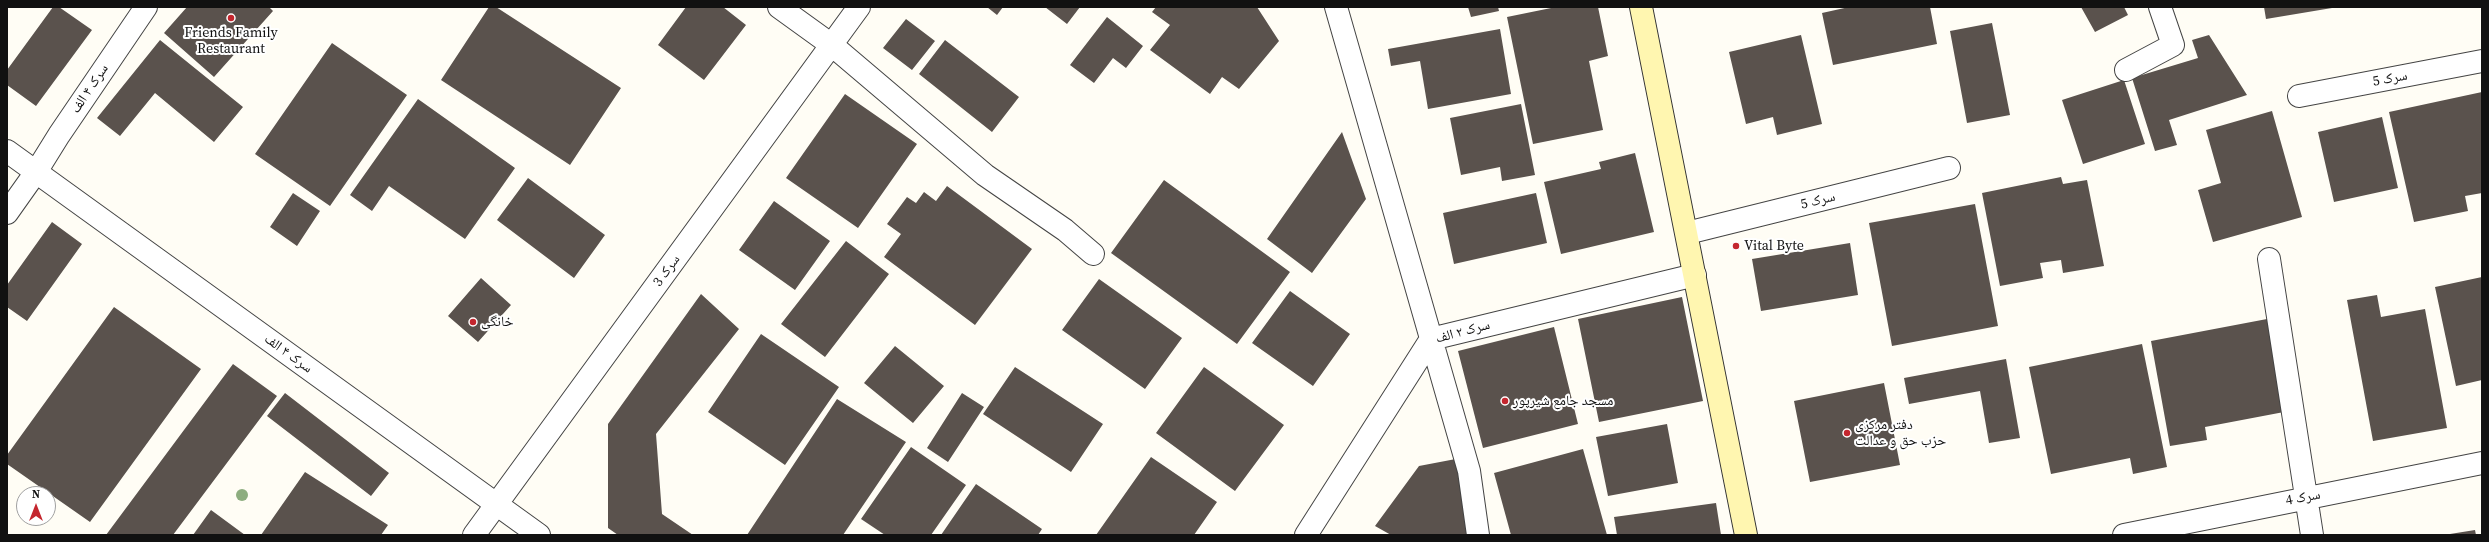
<!DOCTYPE html>
<html>
<head>
<meta charset="utf-8">
<style>
  body { margin:0 }
  #map { position:relative; width:2489px; height:542px; overflow:hidden; background:#fffdf5; font-family:"Source Serif 4",serif }
  canvas { display:block }
  .frame { position:absolute; inset:0; border:8px solid #111; pointer-events:none }
  .north { position:absolute; left:16px; top:486px; width:40px; height:40px; box-sizing:border-box; background:#fff; border:1px solid #a0a0a0; border-radius:50%; rotate:0deg; font-size:11px; font-weight:700; line-height:16px; text-align:center; color:#111 }
  .north::after { content:''; display:block; margin:auto; width:14px; height:18px; background:#c4262e; clip-path:polygon(50% 0,100% 100%,50% 72%,0 100%) }
</style>
</head>
<body>
<div id="map">
<canvas width="2489" height="542"></canvas>
<div class="frame"></div>
<div class="north">N</div>
</div>
<script>
const c = document.querySelector('canvas').getContext('2d');
c.lineJoin = 'round';
function fill(path, color) {
  c.fillStyle = color;
  c.fill(path, 'evenodd');
}
function shape(rows) {
  const path = new Path2D();
  for (const r of rows) {
    path.moveTo(r[0], r[1]);
    for (let i = 2; i < r.length; i += 2) path.lineTo(r[i], r[i + 1]);
  }
  return path;
}
function stroke(path, color, width, dash) {
  c.strokeStyle = color;
  c.lineWidth = width;
  c.lineCap = dash ? 'butt' : 'round';
  c.setLineDash(dash || []);
  c.stroke(path);
}
function label(font, color, halo, rows, align = 'center') {
  c.font = font + ' "Source Serif 4","Noto Naskh Arabic",serif';
  c.lineWidth = 4;
  c.setLineDash([]);
  c.textBaseline = 'middle';
  c.strokeStyle = halo;
  c.fillStyle = color;
  for (const [text, x, y, turn = 0] of rows) {
    c.save();
    c.translate(x, y);
    c.rotate((+turn || 0) * Math.PI / 180);
    c.textAlign = isNaN(turn) ? turn : align;
    if (halo) c.strokeText(text, 0, 0);
    c.fillText(text, 0, 0);
    c.restore();
  }
}
fill(shape([
  [53,7,59,7,92,30,36,106,7,85,7,70],
  [187,7,269,7,273,11,214,77,164,33],
  [489,7,496,7,621,88,570,165,441,80],
  [686,7,723,7,746,25,704,80,658,45],
  [987,7,1003,7,997,15],
  [1045,7,1080,7,1067,24],
  [1156,7,1257,7,1279,41,1239,89,1222,77,1210,94,1150,50,1170,25,1152,12],
  [1468,7,1498,7,1499,11,1471,17],
  [1556,7,1598,7,1608,56,1589,61,1603,130,1533,144,1507,17],
  [1849,7,1930,7,1937,44,1833,65,1822,13],
  [2081,7,2124,7,2128,15,2095,32],
  [2264,7,2332,7,2332,8,2266,19],
  [1107,17,1143,46,1126,68,1113,58,1094,83,1070,65],
  [906,19,935,41,912,70,883,48],
  [1992,23,2010,115,1967,123,1950,31],
  [1500,29,1511,94,1428,109,1420,61,1391,66,1388,49],
  [1801,35,1822,124,1777,135,1773,117,1746,124,1729,52],
  [2209,35,2247,95,2169,120,2177,145,2155,151,2132,78,2198,58,2192,40],
  [160,40,243,107,214,142,155,93,120,136,97,118],
  [945,40,1019,97,992,132,919,74],
  [332,43,407,95,330,206,255,154],
  [2124,80,2145,144,2083,164,2062,100],
  [2482,92,2482,193,2465,196,2468,211,2414,222,2389,112],
  [845,94,917,144,858,228,786,178],
  [418,99,515,168,465,239,389,186,372,211,350,195],
  [1521,104,1535,175,1502,181,1500,167,1461,175,1450,118],
  [2272,111,2302,217,2213,242,2198,190,2221,183,2206,130],
  [2382,117,2398,188,2334,202,2318,132],
  [1342,132,1366,199,1312,273,1267,239],
  [1635,153,1654,232,1561,254,1544,182,1601,169,1599,162],
  [2061,177,2063,184,2087,180,2104,266,2063,273,2061,260,2040,263,2043,278,2000,286,1982,193],
  [528,178,605,235,574,278,497,220],
  [1164,180,1290,272,1237,344,1111,253],
  [947,186,1032,249,975,325,884,257,901,234,887,224,907,197,916,203,924,192,936,201],
  [293,193,320,211,297,246,270,227],
  [1536,193,1547,243,1454,264,1443,213],
  [774,201,830,241,795,290,739,250],
  [1975,204,1998,326,1892,346,1869,223],
  [52,222,82,244,27,321,7,307,7,285],
  [846,241,889,274,825,357,781,324],
  [1850,243,1858,295,1761,311,1752,259],
  [2482,277,2482,380,2456,386,2435,287],
  [481,278,511,305,478,342,448,316],
  [1099,279,1182,338,1145,389,1062,330],
  [1290,291,1350,334,1313,386,1252,343],
  [701,294,739,329,656,434,662,514,693,535,618,535,608,528,608,424],
  [2377,295,2381,317,2425,309,2447,428,2373,441,2347,300],
  [1682,297,1703,401,1599,422,1578,319],
  [114,307,201,369,90,522,7,464,7,455],
  [2267,319,2284,412,2205,427,2207,440,2170,446,2151,341],
  [1554,327,1578,424,1483,448,1458,351],
  [761,334,839,387,785,465,708,412],
  [2142,344,2167,467,2133,474,2130,458,2051,474,2029,367],
  [895,346,944,386,913,423,864,383],
  [2006,359,2020,438,1989,443,1980,391,1909,404,1904,378],
  [233,364,277,396,173,535,106,535],
  [1015,367,1103,424,1071,472,983,414],
  [1204,367,1284,425,1235,491,1156,433],
  [1884,383,1900,465,1810,482,1794,401],
  [285,393,389,473,371,496,267,416],
  [962,393,984,407,948,462,927,448],
  [837,399,906,442,843,535,747,535],
  [1667,424,1678,483,1608,496,1596,437],
  [911,447,966,485,931,535,885,535,861,519],
  [1583,449,1607,535,1511,535,1494,473],
  [1151,457,1217,502,1194,535,1096,535],
  [1461,458,1475,535,1391,535,1375,526,1419,466],
  [305,472,388,525,381,535,261,535],
  [976,484,1042,529,1038,535,941,535],
  [1716,503,1721,535,1617,535,1614,517],
  [211,510,245,535,193,535],
  [2475,530,2476,535,2450,535,2450,534]
]), '#5a524d');
const street = shape([
  [779,7,833,46,985,175,1065,230,1093,254],
  [1336,7,1469,471,1478,535],
  [2126,70,2173,45,2160,7],
  [2299,96,2482,61],
  [7,151,539,535],
  [7,213,36,172,59,135,146,7],
  [1687,233,1949,168],
  [2269,259,2312,535],
  [474,535,859,7],
  [1306,535,1431,339,1695,275],
  [2124,535,2482,463]
]);
const secondary = shape([
  [1641,7,1746,535]
]);
stroke(street, '#444', 24);
stroke(secondary, '#333', 24);
stroke(street, '#fff', 22);
stroke(secondary, '#fff6b0', 22);
c.fillStyle = '#8dad7f';
for (const [x, y] of [
  [242,495]
]) {
  c.beginPath();
  c.arc(x, y, 6, 0, 2 * Math.PI);
  c.fill();
}
for (const [x, y, r, color] of [
  [231,18,4,"#c4262e"],
  [1736,246,4,"#c4262e"],
  [473,322,4,"#c4262e"],
  [1505,401,4,"#c4262e"],
  [1847,433,4,"#c4262e"]
]) {
  const dot = new Path2D();
  dot.arc(x, y, r, 0, 2 * Math.PI);
  c.fillStyle = color;
  c.fill(dot);
  stroke(dot, '#fff', 1.5);
}
label('14px', '#111', '#fff', [
  ["Friends Family",231,33,"center"],
  ["Restaurant",231,49,"center"],
  ["Vital Byte",1744,246],
  ["خانگی",481,322],
  ["مسجد جامع شیرپور",1513,401],
  ["دفتر مرکزی",1855,425],
  ["حزب حق و عدالت",1855,441]
], 'left');
label('14px', '#111', '#fff', [
  ["سرک 5",2390,79,-11],
  ["سرک ۴ الف",90,89,-56],
  ["سرک 5",1818,201,-14],
  ["سرک 3",667,271,-54],
  ["سرک ۲ الف",1463,332,-15],
  ["سرک ۴ الف",288,354,36],
  ["سرک 4",2303,498,-11]
]);
</script>
</body>
</html>
